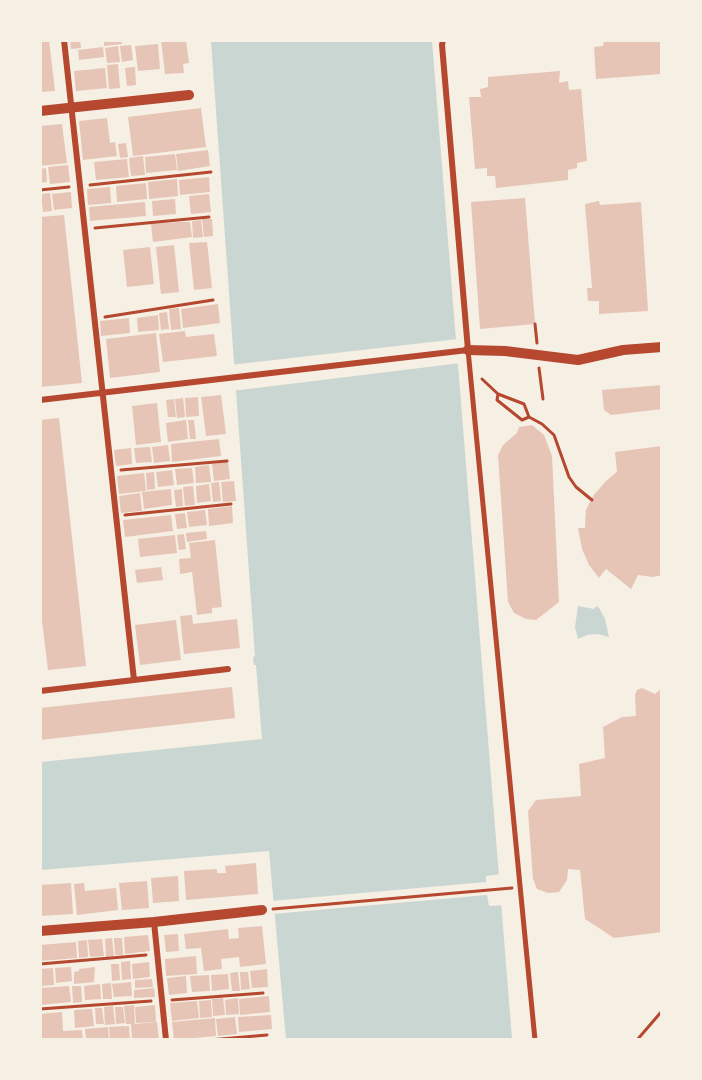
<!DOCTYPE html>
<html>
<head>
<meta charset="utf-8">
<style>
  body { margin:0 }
  #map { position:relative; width:702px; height:1080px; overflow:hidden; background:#f6efe4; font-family:Rubik,sans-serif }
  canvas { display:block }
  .frame { position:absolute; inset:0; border:42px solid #f6efe4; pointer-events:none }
</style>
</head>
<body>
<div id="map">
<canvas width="702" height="1080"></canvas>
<div class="frame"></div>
</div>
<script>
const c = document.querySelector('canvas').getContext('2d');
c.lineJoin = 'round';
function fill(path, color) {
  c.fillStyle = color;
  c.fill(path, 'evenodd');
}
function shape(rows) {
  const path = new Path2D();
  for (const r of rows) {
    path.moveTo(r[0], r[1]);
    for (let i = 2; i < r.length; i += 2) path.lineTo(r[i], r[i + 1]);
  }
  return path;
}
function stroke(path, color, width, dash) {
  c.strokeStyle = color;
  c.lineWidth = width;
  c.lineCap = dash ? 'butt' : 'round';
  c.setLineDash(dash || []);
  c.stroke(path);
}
fill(shape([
  [211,41,432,41,512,1039,286,1039,269,851,41,870,41,762,262,739,256,665,254,665,253,657,255,656],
  [578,606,594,609,596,606,599,608,605,619,609,637,598,634,587,635,578,639,575,627]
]), '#c9d6d2');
fill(shape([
  [458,339,461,363,232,391,230,365],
  [502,874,504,905,489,906,487,895,273,914,271,901,486,882,486,876]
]), '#f6efe4');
fill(shape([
  [40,40,49,40,55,91,40,92],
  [70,40,80,40,81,48,71,49],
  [104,40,121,40,122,44,104,46],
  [161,40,186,40,189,63,183,64,184,73,165,74],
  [618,40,662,40,662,74,596,79,594,47,603,46,604,42],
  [158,44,160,69,138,71,135,46],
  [131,45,133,60,122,62,120,46],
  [118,46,120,62,107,63,105,48],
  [103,47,104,57,79,60,78,50],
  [118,64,120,88,109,89,107,65],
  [135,67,136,85,127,86,125,68],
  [105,68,107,88,76,91,74,71],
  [560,71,559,83,568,81,569,90,581,89,587,161,577,163,577,168,568,170,568,180,496,188,495,176,487,176,487,168,475,169,469,97,481,97,480,89,488,87,488,77],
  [201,108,206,147,133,156,128,117],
  [107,118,110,143,115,142,117,156,83,160,79,121],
  [62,124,67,163,40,166,40,126],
  [126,143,128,157,120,158,118,144],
  [208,150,210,166,178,171,176,154],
  [175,154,177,170,146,173,145,157],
  [143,156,145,175,131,176,129,158],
  [127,159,129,177,96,180,94,162],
  [68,165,70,182,50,184,48,167],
  [46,168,47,182,40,183,40,169],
  [209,177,210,192,180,195,179,180],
  [177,179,178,196,149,199,148,182],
  [146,183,147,199,117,202,116,186],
  [110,187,111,203,88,205,87,189],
  [71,192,72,208,54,210,52,194],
  [50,193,52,211,43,212,41,194],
  [209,194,211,212,191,214,189,196],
  [525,198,535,324,480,329,471,202],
  [175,199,176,214,153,216,152,201],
  [599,201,600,205,641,202,648,311,599,314,599,301,588,301,587,288,592,288,585,204],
  [145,202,146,216,90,221,89,207],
  [64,215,82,383,40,387,40,217],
  [202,219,212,219,213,236,204,237],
  [201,220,203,237,193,238,192,221],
  [180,222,190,222,192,237,153,242,151,224],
  [207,242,212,288,194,290,189,243],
  [174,245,179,292,161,294,156,247],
  [150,247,154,284,127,287,123,250],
  [218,304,220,323,183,328,181,309],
  [179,308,181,329,171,330,169,309],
  [167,312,169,329,161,330,159,313],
  [158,315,159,330,138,332,137,318],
  [129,318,130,333,101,336,100,321],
  [185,331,186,337,214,334,217,356,163,362,159,334],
  [156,333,160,372,110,378,106,339],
  [662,385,662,409,611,415,604,410,602,390],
  [221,395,226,434,206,436,201,397],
  [198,397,199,416,186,417,185,398],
  [183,398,185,417,177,418,175,399],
  [174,399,176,417,168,417,166,400],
  [157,403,161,442,136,445,132,406],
  [59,418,86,666,48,670,40,605,40,420],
  [186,420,188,439,168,442,166,423],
  [188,420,194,420,196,439,190,439],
  [532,425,544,435,552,456,559,602,536,620,526,619,514,613,508,602,498,455,503,445,517,433,519,427],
  [219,439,221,456,172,462,171,444],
  [168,445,170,461,154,463,152,447],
  [662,446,662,575,653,577,638,575,631,589,606,569,599,578,589,565,582,549,578,528,585,528,586,510,593,496,606,481,617,472,615,452],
  [150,447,152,462,136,463,134,448],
  [131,448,132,464,116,466,114,450],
  [228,462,230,479,214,481,212,464],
  [209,465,211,482,196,483,195,467],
  [192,468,194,483,177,485,175,469],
  [172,470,174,485,158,487,156,472],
  [154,472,155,489,147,490,146,473],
  [144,473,146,491,119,494,117,476],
  [234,481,236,501,223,502,221,482],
  [219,482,221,501,213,502,211,483],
  [209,484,211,501,197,503,196,486],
  [193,486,195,505,185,506,183,487],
  [171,489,172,505,144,509,142,492],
  [182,489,183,506,176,507,174,490],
  [140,493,142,511,121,513,119,496],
  [232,506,233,523,209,526,208,509],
  [205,510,207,525,189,527,187,512],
  [185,513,187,528,177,529,175,514],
  [171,515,173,531,125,537,123,520],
  [206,531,207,539,187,542,186,533],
  [184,534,186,549,179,550,177,535],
  [175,535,177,553,140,557,138,539],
  [215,540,222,607,212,608,212,613,197,615,192,572,180,574,179,559,191,558,189,543],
  [161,567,163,580,137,583,135,570],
  [192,615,193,624,237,619,240,648,184,654,180,616],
  [176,620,181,660,140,665,135,625],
  [232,687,235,718,40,740,40,708],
  [642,688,655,694,662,688,662,932,614,938,585,919,580,870,568,869,567,880,559,892,548,893,537,889,533,879,528,811,536,800,581,796,579,764,605,758,603,727,622,717,636,716,635,695,637,690],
  [256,863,258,894,186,900,184,871,217,869,217,873,226,873,225,866],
  [178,876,179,901,153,903,151,878],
  [147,881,149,908,122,910,119,883],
  [71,883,73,914,40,916,40,885],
  [84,883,85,891,116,888,118,910,77,915,74,884],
  [262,926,266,964,240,967,239,957,221,959,222,969,204,971,201,948,186,949,184,934,228,929,229,939,239,938,238,928],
  [178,934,179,951,166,952,164,935],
  [148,935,150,951,125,954,124,937],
  [112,938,114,956,106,957,105,939],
  [114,938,122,938,123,955,115,955],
  [102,939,104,956,90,957,88,940],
  [87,940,88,957,79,958,78,941],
  [76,942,77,958,40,961,40,945],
  [196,956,197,974,166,976,165,959],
  [130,961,131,979,122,980,121,962],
  [149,962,150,977,133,979,132,964],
  [111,964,119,964,120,980,112,981],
  [71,967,72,981,56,983,55,968],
  [95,967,94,982,74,984,74,972,79,971,79,969],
  [53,968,54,985,40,986,40,969],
  [267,969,268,987,252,988,250,971],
  [238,972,240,991,232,991,230,973],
  [240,972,248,972,250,989,241,990],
  [228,974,229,989,212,991,211,975],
  [209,975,210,991,192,992,190,976],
  [186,976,187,993,169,995,167,978],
  [152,979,153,987,135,988,135,980],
  [131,982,132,996,114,997,112,984],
  [111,983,112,999,103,999,102,984],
  [100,984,101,999,85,1000,84,986],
  [69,986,71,1002,40,1005,40,988],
  [72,986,81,986,82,1002,73,1003],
  [154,988,155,997,134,998,134,990],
  [269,996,270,1012,240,1015,239,999],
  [223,998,225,1015,213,1016,212,999],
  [238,998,239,1014,226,1015,225,1000],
  [211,1000,212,1017,200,1018,199,1001],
  [197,1001,199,1018,172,1021,170,1003],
  [134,1005,135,1024,157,1022,159,1040,132,1040,131,1024,126,1024,124,1006],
  [155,1005,156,1022,136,1023,135,1007],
  [113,1006,115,1024,105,1025,104,1007],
  [115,1007,123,1007,125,1023,116,1024],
  [95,1008,102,1008,104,1024,96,1024],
  [92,1009,94,1026,75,1028,74,1010],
  [62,1012,63,1031,82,1030,83,1040,40,1040,40,1014],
  [271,1015,272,1029,239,1032,238,1017],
  [235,1017,237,1034,218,1036,216,1019],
  [215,1018,216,1036,174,1040,172,1022],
  [125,1026,126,1029,126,1026,129,1026,130,1040,110,1040,109,1027],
  [108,1027,109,1040,86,1040,85,1029]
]), '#e6c5b7');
stroke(shape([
  [90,185,211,172],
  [40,190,69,187],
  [95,228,209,217],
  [105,317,213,300],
  [535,324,537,343],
  [539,368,543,399],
  [482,379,498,394,524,404,529,417],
  [498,394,497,400,522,420,529,417,542,424,554,435,569,477,576,487,592,500],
  [121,470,227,461],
  [125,515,231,504],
  [273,909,512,888],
  [40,964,146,955],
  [172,1000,263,993],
  [40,1009,151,1001],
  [209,1040,267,1035],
  [637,1040,662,1011]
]), '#b5482f', 3);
stroke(shape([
  [468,350,535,1040]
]), '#b5482f', 5);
stroke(shape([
  [64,40,134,680],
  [40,400,468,350,442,45,443,40],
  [40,691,228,669],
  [154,922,166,1040]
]), '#b5482f', 6);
stroke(shape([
  [40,111,189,95],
  [468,350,505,351,578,360,623,350,662,347],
  [40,931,154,922,262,910]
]), '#b5482f', 10);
</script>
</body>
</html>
